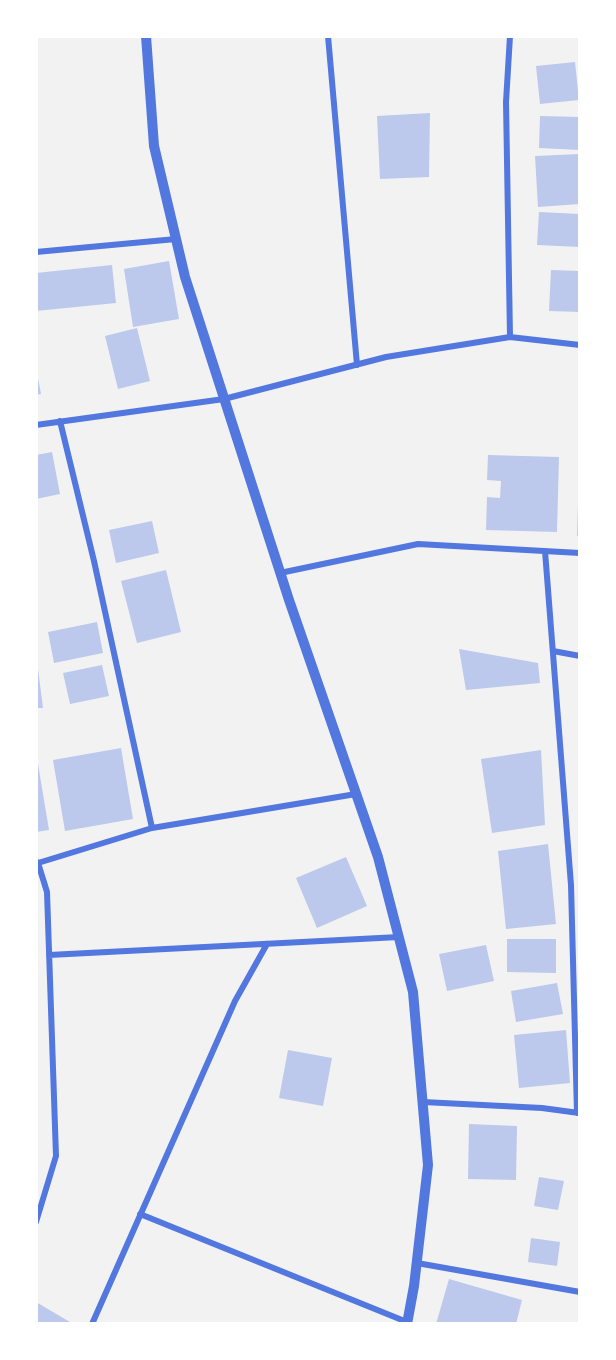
<!DOCTYPE html>
<html>
<head>
<meta charset="utf-8">
<style>
	body { margin:0 }
	#map { position:relative; width:616px; height:1360px; overflow:hidden; background:#f2f2f2; font-family:"Fira Sans Condensed",sans-serif }
	canvas { display:block }
	.frame { position:absolute; inset:0; border:38px solid #fff; pointer-events:none }
</style>
</head>
<body>
<div id="map">
<canvas width="616" height="1360"></canvas>
<div class="frame"></div>
</div>
<script>
const g = document.querySelector('canvas').getContext('2d');
g.lineJoin = 'round';
function paint(path, color) { g.fillStyle = color; g.fill(path, 'evenodd'); }
const shape = rows => new Path2D(rows.map(r => 'M' + r).join(''));
function trace(path, color, width, dash) { g.strokeStyle = color; g.lineWidth = width; g.lineCap = dash ? 'butt' : 'round'; g.setLineDash(dash || []); g.stroke(path); }
paint(shape([
	[575,62,579,100,540,104,536,66],
	[430,113,429,177,380,179,377,116],
	[540,116,580,117,580,150,539,148],
	[580,154,580,204,538,207,535,156],
	[539,212,580,214,580,247,537,245],
	[169,261,179,319,133,327,124,269],
	[112,265,116,303,36,311,36,273],
	[551,270,580,271,580,312,549,311],
	[137,328,150,381,118,389,105,336],
	[36,373,37,373,41,394,36,395],
	[52,452,60,494,36,499,36,455],
	[488,455,559,457,557,532,486,530,487,497,500,498,501,481,487,480],
	[578,504,580,504,580,536,577,536],
	[152,521,159,553,116,563,109,530],
	[166,570,181,632,137,643,121,581],
	[97,622,103,653,54,663,48,632],
	[459,649,538,663,540,683,466,690],
	[102,665,109,696,70,704,63,673],
	[36,669,38,669,43,708,36,708],
	[121,748,133,819,65,831,53,760],
	[541,750,545,825,492,833,481,759],
	[36,758,37,758,49,830,36,832],
	[548,844,556,924,506,929,498,851],
	[346,857,367,906,317,928,296,878],
	[507,939,556,939,556,973,507,972],
	[486,945,494,981,447,991,439,954],
	[557,983,563,1014,516,1022,511,991],
	[566,1030,570,1083,519,1088,514,1035],
	[288,1050,332,1058,323,1106,279,1098],
	[469,1124,517,1126,516,1180,468,1179],
	[539,1177,564,1181,558,1210,534,1206],
	[531,1238,560,1242,557,1266,528,1262],
	[449,1279,522,1300,516,1324,436,1324],
	[36,1302,70,1322,69,1324,36,1324]
]), '#bdc9ec');
trace(shape([
	[328,36,357,365],
	[510,36,506,102,510,337],
	[36,252,176,239],
	[60,421,94,561,152,828],
	[36,425,224,399,386,357,510,337,580,345],
	[545,551,571,885,577,1113],
	[280,573,418,544,580,553],
	[553,651,580,656],
	[36,861,38,863,47,892,56,1156,36,1222],
	[38,863,152,828,356,794],
	[49,955,399,937],
	[423,1102,542,1108,579,1113],
	[140,1214,407,1322],
	[417,1263,580,1292],
	[92,1324,235,1001,267,944]
]), '#5277de', 6);
trace(shape([
	[146,36,154,146,185,277,289,600,378,857,413,992,428,1165,414,1286,407,1324]
]), '#5277de', 10);
</script>
</body>
</html>
